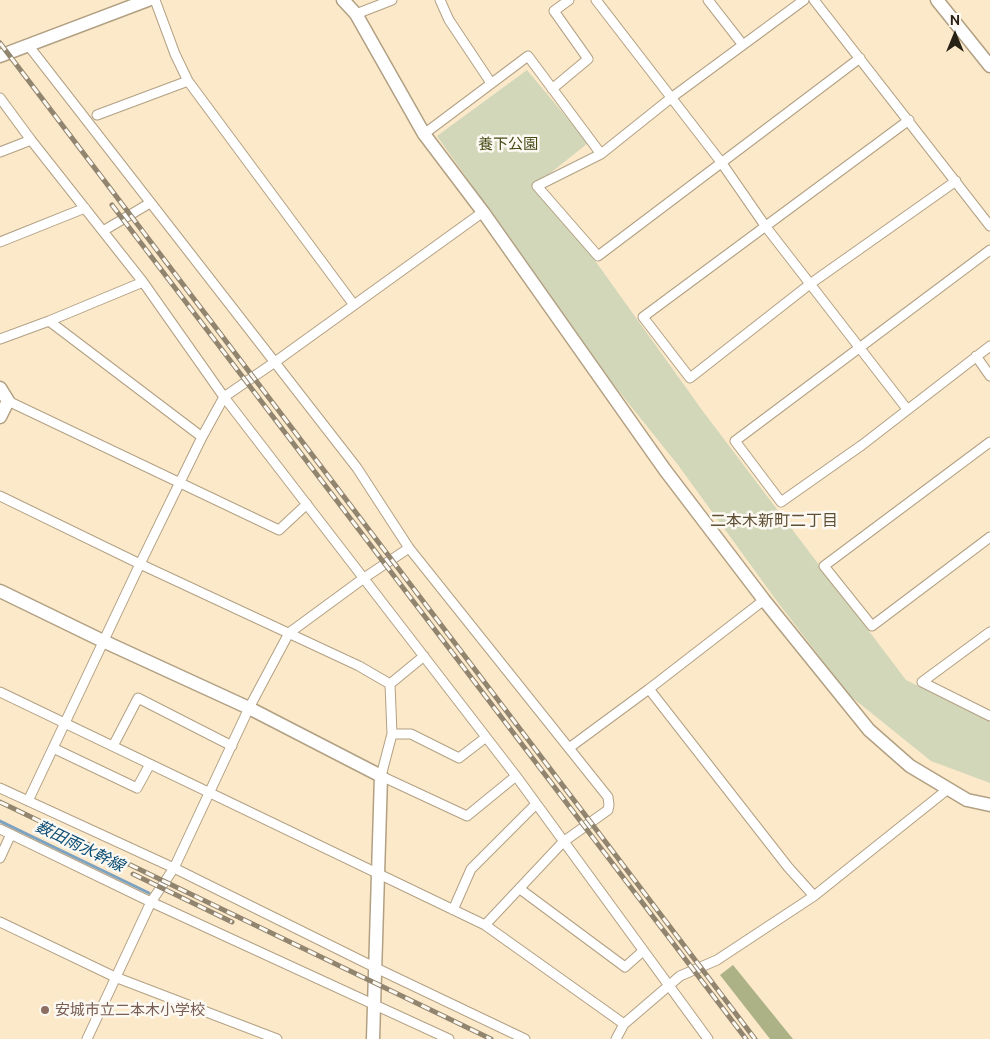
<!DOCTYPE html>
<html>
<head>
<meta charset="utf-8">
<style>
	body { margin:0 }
	#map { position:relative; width:990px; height:1039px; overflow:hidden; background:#fce9ca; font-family:Ubuntu,sans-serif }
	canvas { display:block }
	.north { position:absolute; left:930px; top:10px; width:50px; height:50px; -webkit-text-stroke:4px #fcf9f2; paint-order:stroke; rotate:0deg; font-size:14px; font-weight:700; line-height:20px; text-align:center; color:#282115 }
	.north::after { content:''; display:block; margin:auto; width:18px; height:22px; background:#282115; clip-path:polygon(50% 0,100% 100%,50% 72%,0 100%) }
</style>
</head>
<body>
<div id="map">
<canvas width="990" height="1039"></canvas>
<div class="north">N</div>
</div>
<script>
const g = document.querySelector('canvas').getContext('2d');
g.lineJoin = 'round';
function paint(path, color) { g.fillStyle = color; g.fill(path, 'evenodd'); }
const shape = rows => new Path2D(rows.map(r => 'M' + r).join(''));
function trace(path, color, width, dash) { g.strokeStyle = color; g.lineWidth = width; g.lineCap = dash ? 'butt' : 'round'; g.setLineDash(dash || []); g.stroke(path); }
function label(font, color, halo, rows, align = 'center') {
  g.font = font + ' Ubuntu,"Noto Sans JP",sans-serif'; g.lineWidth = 5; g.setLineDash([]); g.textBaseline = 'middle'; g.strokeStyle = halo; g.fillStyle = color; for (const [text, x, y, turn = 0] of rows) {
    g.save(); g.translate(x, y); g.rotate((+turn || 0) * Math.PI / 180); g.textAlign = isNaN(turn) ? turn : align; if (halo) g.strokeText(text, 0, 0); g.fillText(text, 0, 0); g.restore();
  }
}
paint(shape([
	[527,70,588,143,533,187,591,255,702,410,906,680,990,721,990,783,931,761,849,695,779,604,678,465,605,374,437,136]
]), '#d2d7ba');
paint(shape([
	[733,965,793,1039,770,1039,720,975]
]), '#acb286');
trace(shape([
	[0,821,149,893]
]), '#7ca2c1', 3);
const street = shape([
	[155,0,175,54,188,81,354,305],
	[440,0,449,20,491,83],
	[596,0,721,162,766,227,907,409],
	[708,0,743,45],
	[804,0,671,98,601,154,537,186,598,256,860,58],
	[814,0,990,226],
	[356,14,392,0],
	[28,45,357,468,409,548,608,797,609,805,608,810,563,842,485,925],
	[552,89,588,59,554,11,569,0],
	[0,98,31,140,143,282,224,397,516,776,708,1039],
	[97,115,188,81],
	[909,120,643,317,690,378,810,284,956,181],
	[424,134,528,56,601,154],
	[0,152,31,140],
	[103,231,150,203],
	[0,242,85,208],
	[990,250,735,441,781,502,862,445,990,346],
	[49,321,202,437],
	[0,339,49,321,143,282],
	[976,356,990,376],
	[8,401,279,530,307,504],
	[990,442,824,566,872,626,990,537],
	[0,496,140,564,359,666,390,684],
	[990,632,922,682,990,716],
	[390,684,392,734,381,776,467,816,516,776],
	[390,684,424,656],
	[649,689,788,867,814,896],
	[0,692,485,925,624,1024],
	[392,734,411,734,459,758,485,738],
	[113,746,138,698,232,746],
	[53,748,137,788,150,764],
	[569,748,649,689,764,600],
	[0,788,174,868,376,968,525,1039],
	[28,801,140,564,202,437,224,397,275,362,483,212],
	[0,829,151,902,449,1039],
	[0,858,11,834],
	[520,889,625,967,643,951],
	[453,910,471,869,535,805],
	[0,922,115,977,277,1039],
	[87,1039,151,902,174,868,249,708,289,633,364,578,409,548],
	[616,1039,624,1024,680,976,717,960,814,896,948,789]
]);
const secondary = shape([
	[343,0,356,14,424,134,483,212,665,470,764,600,869,730,910,766,967,800,990,805],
	[937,0,990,66],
	[0,56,148,0],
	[0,388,8,401,0,417],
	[0,591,103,641,249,708,381,776,373,1039]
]);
trace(street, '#b2a083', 11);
trace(secondary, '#b2a083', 15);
trace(street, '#fff', 9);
trace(secondary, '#fff', 12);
const rail = shape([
	[0,43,755,1039],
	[112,205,746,1039],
	[0,802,491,1039],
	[133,874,232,922]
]);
trace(rail, '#92856f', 5);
trace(rail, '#fcf9f2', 3, [9]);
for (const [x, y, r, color] of [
	[45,1010,5,"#8d6e63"]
]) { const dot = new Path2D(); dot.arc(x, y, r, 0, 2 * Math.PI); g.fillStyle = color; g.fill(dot); trace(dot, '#fcf9f2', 2); }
label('15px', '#464b17', '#fcf9f2', [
	["養下公園",508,144]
]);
label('15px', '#785e54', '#fcf9f2', [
	["安城市立二本木小学校",55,1010]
], 'left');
label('16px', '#5f4f34', '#fcf9f2', [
	["二本木新町二丁目",774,521]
]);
label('italic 16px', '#0e4f77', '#fcf9f2', [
	["薮田雨水幹線",80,846,26]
]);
</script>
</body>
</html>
